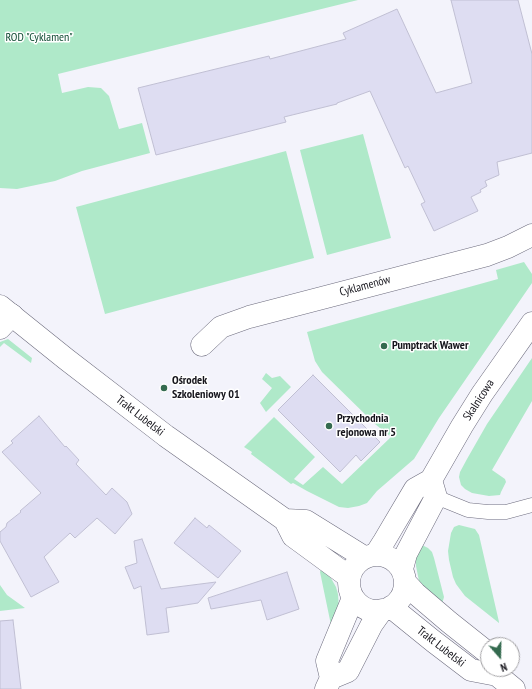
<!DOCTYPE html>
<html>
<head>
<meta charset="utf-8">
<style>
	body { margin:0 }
	#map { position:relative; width:532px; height:689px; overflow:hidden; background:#f3f3fb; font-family:"PT Sans Narrow",sans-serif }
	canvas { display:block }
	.north { position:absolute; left:480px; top:637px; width:40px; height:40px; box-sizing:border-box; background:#fff; border:1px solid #a2a1a4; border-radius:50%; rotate:160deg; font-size:11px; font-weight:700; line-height:16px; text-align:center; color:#16151c }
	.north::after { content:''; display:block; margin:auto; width:14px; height:18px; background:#346a4f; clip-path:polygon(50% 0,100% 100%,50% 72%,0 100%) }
</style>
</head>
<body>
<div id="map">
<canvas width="532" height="689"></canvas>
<div class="north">N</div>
</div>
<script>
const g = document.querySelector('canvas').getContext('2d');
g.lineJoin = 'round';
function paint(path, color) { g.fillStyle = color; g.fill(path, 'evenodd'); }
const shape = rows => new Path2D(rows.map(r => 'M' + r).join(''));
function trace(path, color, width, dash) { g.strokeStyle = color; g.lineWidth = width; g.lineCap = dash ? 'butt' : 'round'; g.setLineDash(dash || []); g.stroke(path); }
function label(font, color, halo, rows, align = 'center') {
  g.font = font + ' "PT Sans Narrow",sans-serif'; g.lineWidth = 3; g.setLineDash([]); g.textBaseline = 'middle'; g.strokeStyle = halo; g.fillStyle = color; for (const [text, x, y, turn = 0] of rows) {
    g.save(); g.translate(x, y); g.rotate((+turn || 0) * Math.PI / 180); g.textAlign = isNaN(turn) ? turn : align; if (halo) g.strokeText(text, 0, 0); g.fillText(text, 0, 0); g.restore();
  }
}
paint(shape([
	[0,0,358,0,58,74,62,93,88,87,101,88,109,96,119,129,142,123,150,153,82,171,55,181,17,189,0,188],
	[363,134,391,238,327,255,300,150],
	[286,151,314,258,105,314,76,207],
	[524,262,532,274,532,283,439,418,414,459,377,491,367,503,359,506,348,508,339,507,307,491,293,483,291,484,251,454,252,452,244,447,274,417,315,457,294,479,303,485,323,467,342,484,391,437,375,424,322,372,315,361,307,332,498,279,496,270],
	[8,339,32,358,31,363,4,343,0,347,0,342],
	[532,358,532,401,492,470,505,479,506,482,501,492,500,495,489,496,472,493,465,489,461,485,459,477,460,472,467,459,487,424],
	[266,373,272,378,280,376,291,387,266,412,260,403,272,388,262,379],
	[459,525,475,529,479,535,499,622,499,623,465,596,456,584,453,577,449,560,448,551,451,533,454,527],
	[422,545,428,548,432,552,434,558,444,597,442,604,441,606,419,581,416,566,416,557],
	[322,567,328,574,332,580,336,587,338,594,339,609,331,625,320,572],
	[0,585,7,595,25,608,0,611]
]), '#afe9c9');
const building = shape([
	[451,0,518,0,532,54,532,153,497,162,499,175,485,181,487,186,480,190,481,192,471,197,478,211,434,231,421,204,425,202,408,166,405,168,370,91,337,103,337,104,284,117,286,122,156,155,138,88,269,56,270,59,346,39,343,33,397,9,436,93,472,83,451,0],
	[313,375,380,442,361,461,356,455,340,472,278,410,313,375],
	[39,416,65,447,66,446,79,460,76,464,106,495,112,488,127,502,132,514,115,534,97,518,75,538,70,533,44,557,59,582,31,597,0,541,0,532,6,527,7,523,21,512,20,511,41,493,2,452,13,443,11,441,39,416],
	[195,518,207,528,209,525,241,551,218,578,174,543,195,518],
	[142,539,161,589,216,582,198,603,166,608,169,632,147,635,141,586,134,589,125,567,137,563,134,541,142,539],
	[287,572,299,609,267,620,261,600,211,609,208,598,287,572],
	[13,620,21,689,0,689,0,621,13,620]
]);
paint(building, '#deddf2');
trace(building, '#c0bfd3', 1);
const service = shape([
	[436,497,468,510,488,512,506,512,532,505]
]);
const minor = shape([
	[0,328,12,315],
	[202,345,221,327,249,317,487,255,508,247,532,235]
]);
const tertiary = shape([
	[0,306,66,359,166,436,285,520,293,536,349,577],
	[285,520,306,521,364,557],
	[376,554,383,543,393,526,415,489,431,480,462,426,482,394,532,323],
	'349 583a28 28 0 1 1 56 0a28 28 0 1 1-56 0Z',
	[402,569,406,554,436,497,431,480],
	[405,582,415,593,449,622,488,653],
	[391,607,433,641,471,670,497,675,514,689],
	[331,678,327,661,353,598],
	[326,689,331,678,348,671,372,624,382,610]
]);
trace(service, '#6d6c7e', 15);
trace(minor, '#6d6c7e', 23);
trace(tertiary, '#6d6c7e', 23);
trace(service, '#fff', 14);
trace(minor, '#fff', 22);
trace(tertiary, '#fff', 22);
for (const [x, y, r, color] of [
	[384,346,4,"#346a4f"],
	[164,388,4,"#346a4f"],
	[329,426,4,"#346a4f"]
]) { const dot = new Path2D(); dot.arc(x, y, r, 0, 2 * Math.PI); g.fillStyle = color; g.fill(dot); trace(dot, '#fff', 1.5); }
label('12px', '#0e4a31', '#fff', [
	["ROD \"Cyklamen\"",39,38]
]);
label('12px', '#16151c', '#fff', [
	["Cyklamenów",365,286,-15],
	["Skalnicowa",479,400,-57],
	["Trakt Lubelski",140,416,38],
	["Trakt Lubelski",441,647,38]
]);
label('bold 12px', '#16151c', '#fff', [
	["Pumptrack Wawer",392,346],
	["Ośrodek",172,381],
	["Szkoleniowy 01",172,395],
	["Przychodnia",337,419],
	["rejonowa nr 5",337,433]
], 'left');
</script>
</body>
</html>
